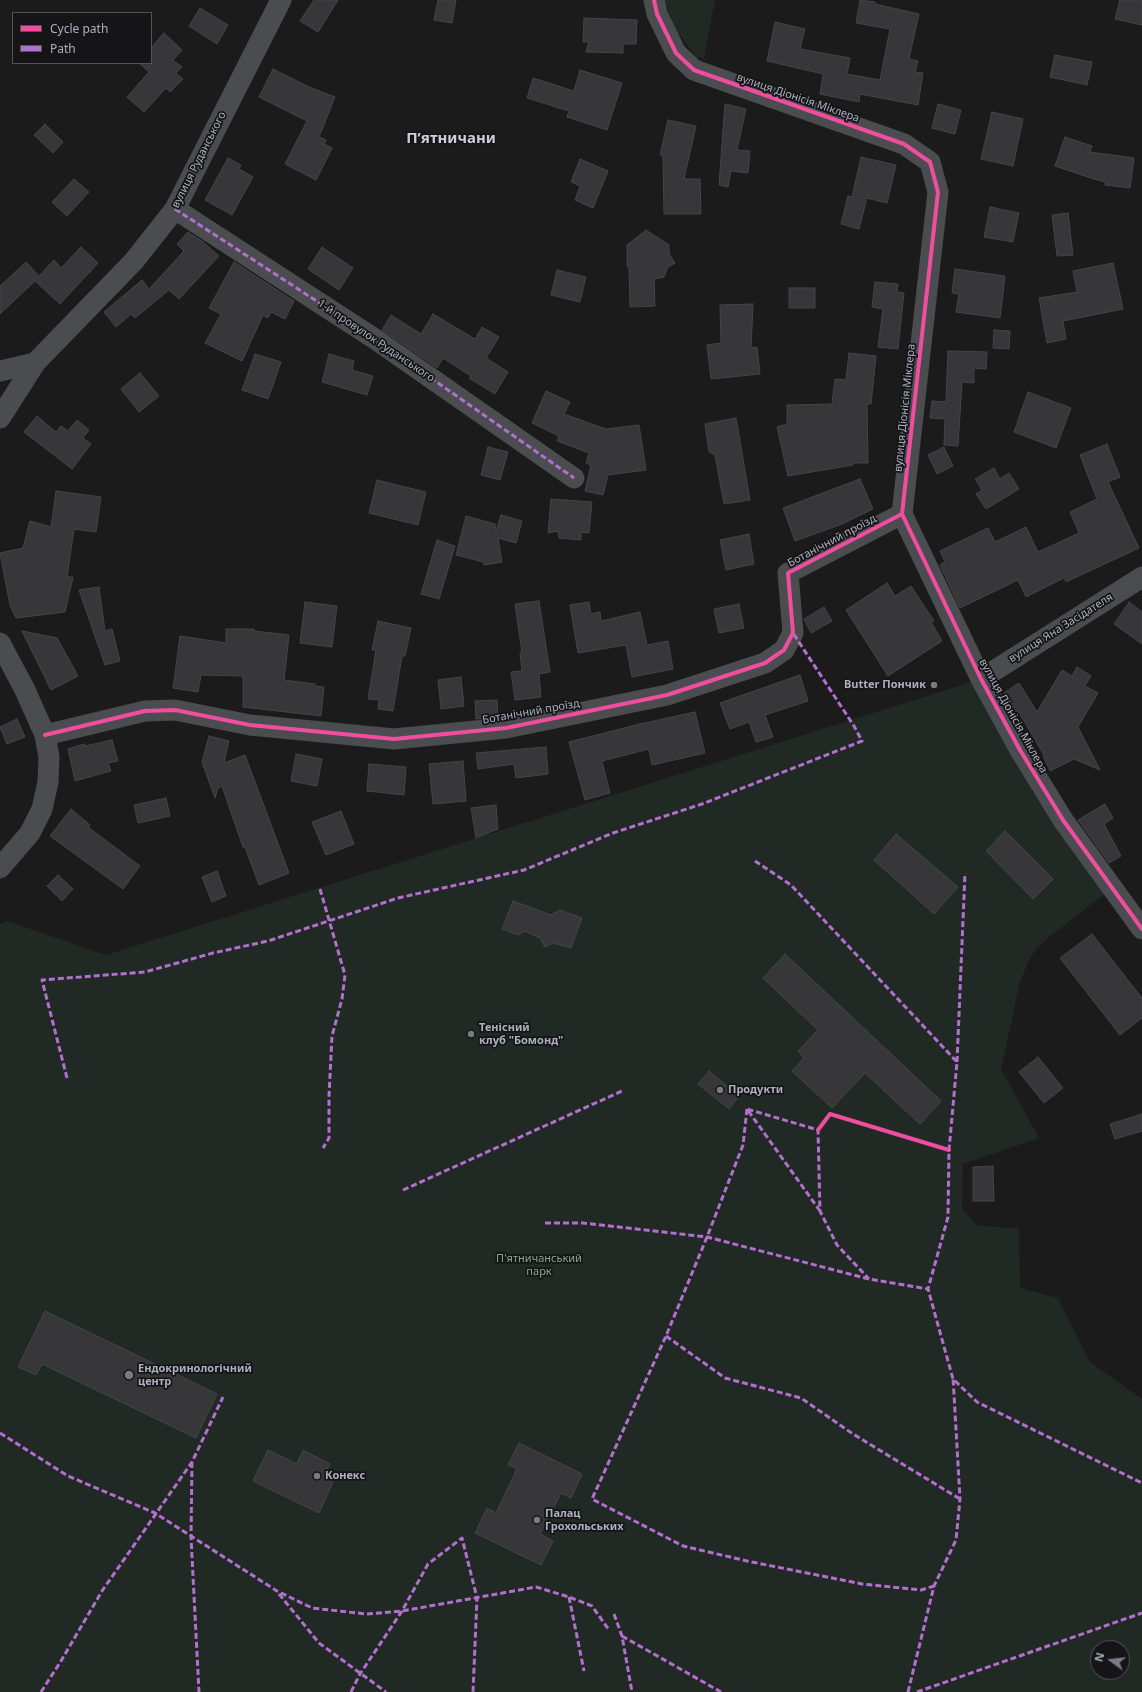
<!DOCTYPE html>
<html>
<head>
<meta charset="utf-8">
<style>
	body { margin:0 }
	#map { position:relative; width:1142px; height:1692px; overflow:hidden; background:#1b1b1c; font-family:"Noto Sans",sans-serif }
	canvas { display:block }
	.legend { position:absolute; left:12px; top:12px; width:140px; height:52px; box-sizing:border-box; background:#151518; border:1px solid #51535a; margin:0; padding:5px 7px; list-style:none; font-size:12px; color:#acafbd }
	.legend li { display:flex; align-items:center; gap:8px; height:20px }
	.legend b { width:20px; border:1px solid #51535a }
	.north { position:absolute; left:1090px; top:1640px; width:40px; height:40px; box-sizing:border-box; background:#151518; border:1px solid #51535a; border-radius:50%; rotate:285deg; font-size:11px; font-weight:700; line-height:16px; text-align:center; color:#acafbd }
	.north::after { content:''; display:block; margin:auto; width:14px; height:18px; background:#797b85; clip-path:polygon(50% 0,100% 100%,50% 72%,0 100%) }
</style>
</head>
<body>
<div id="map">
<canvas width="1142" height="1692"></canvas>
<ul class="legend">
<li><b style="height:5px;background:#ef4d9e"></b>Cycle path</li>
<li><b style="height:5px;background:#b36fd0"></b>Path</li>
</ul>
<div class="north">N</div>
</div>
<script>
const g = document.querySelector('canvas').getContext('2d');
g.lineJoin = 'round';
function paint(path, color) { g.fillStyle = color; g.fill(path, 'evenodd'); }
const shape = rows => new Path2D(rows.map(r => 'M' + r).join(''));
function trace(path, color, width, dash) { g.strokeStyle = color; g.lineWidth = width; g.lineCap = dash ? 'butt' : 'round'; g.setLineDash(dash || []); g.stroke(path); }
function label(font, color, halo, rows, align = 'center') {
  g.font = font + ' "Noto Sans",sans-serif'; g.lineWidth = 3.5; g.setLineDash([]); g.textBaseline = 'middle'; g.strokeStyle = halo; g.fillStyle = color; for (const [text, x, y, turn = 0] of rows) {
    g.save(); g.translate(x, y); g.rotate((+turn || 0) * Math.PI / 180); g.textAlign = isNaN(turn) ? turn : align; if (halo) g.strokeText(text, 0, 0); g.fillText(text, 0, 0); g.restore();
  }
}
paint(shape([
	[664,0,715,0,704,58,696,57,673,25],
	[981,679,1112,888,1048,938,1038,947,1030,958,1020,982,1001,1069,1039,1138,963,1164,962,1208,976,1225,1019,1229,1020,1288,1058,1298,1090,1362,1142,1399,1142,1692,0,1692,0,924,7,921,106,955],
	[1098,1648,1122,1648,1122,1672,1098,1672]
]), '#202923');
const building = shape([
	[314,0,338,0,318,32,300,21,314,0],
	[438,0,456,0,452,23,434,20,438,0],
	[860,0,875,2,875,4,919,14,909,59,918,61,915,72,923,73,918,105,860,94,859,102,820,94,823,74,767,61,775,22,805,29,800,49,850,58,847,74,880,80,890,29,856,23,860,0],
	[1120,0,1142,0,1142,25,1115,19,1120,0],
	[200,8,228,25,217,44,189,26,200,8],
	[584,18,637,20,636,44,623,44,623,53,586,52,589,42,583,42,584,18],
	[164,33,182,50,173,60,182,67,176,73,183,79,170,92,166,88,144,112,127,97,149,72,139,63,151,63,151,48,164,33],
	[1055,55,1092,62,1087,85,1050,77,1055,55],
	[273,69,307,86,335,97,319,137,326,140,324,144,332,148,316,180,285,164,307,121,259,97,273,69],
	[580,70,622,83,607,130,567,117,569,111,527,98,533,78,574,91,580,70],
	[725,104,746,109,737,150,750,151,748,173,731,171,728,187,719,185,725,104],
	[938,104,961,110,955,134,932,128,938,104],
	[992,112,1023,119,1013,166,981,159,992,112],
	[668,120,696,126,684,179,700,179,701,214,664,214,663,155,660,155,668,120],
	[45,124,63,142,53,153,34,135,45,124],
	[1065,137,1092,146,1090,152,1134,158,1130,188,1105,185,1106,182,1097,180,1055,166,1065,137],
	[861,157,896,165,887,203,867,198,859,229,841,224,848,196,852,197,861,157],
	[228,158,241,165,239,169,253,177,232,215,205,200,228,158],
	[580,159,608,171,593,208,575,200,580,186,571,182,580,159],
	[74,179,89,192,67,216,52,202,74,179],
	[990,207,1019,213,1013,242,984,237,990,207],
	[1068,213,1073,255,1057,256,1052,215,1068,213],
	[646,230,669,245,669,254,675,263,668,267,664,277,654,279,655,306,630,307,629,267,627,266,627,245,646,230],
	[188,232,202,241,219,256,179,299,169,290,135,318,131,314,116,327,104,312,142,280,149,289,184,251,177,244,188,232],
	[81,247,98,263,60,304,35,281,0,314,0,286,26,262,39,276,54,260,61,268,81,247],
	[322,247,353,268,339,290,308,269,322,247],
	[234,262,294,301,285,319,271,312,268,318,263,315,242,361,205,343,221,314,209,308,234,262],
	[1113,263,1123,309,1063,321,1066,339,1047,343,1039,298,1077,292,1073,271,1113,263],
	[955,269,1005,276,1000,318,956,312,959,294,952,293,955,269],
	[557,270,586,277,580,302,551,295,557,270],
	[875,282,898,284,897,292,904,293,898,349,878,347,883,309,872,307,875,282],
	[789,288,815,288,815,308,789,308,789,288],
	[753,304,751,348,757,347,760,374,711,379,707,345,721,343,720,305,753,304],
	[433,314,475,339,482,327,499,337,486,358,508,372,495,394,469,378,471,376,443,358,437,368,382,330,391,315,421,334,433,314],
	[994,330,1010,331,1009,349,993,348,994,330],
	[948,351,987,352,986,369,974,368,974,383,962,382,958,446,944,445,945,419,930,418,932,401,946,402,948,351],
	[849,353,876,356,871,404,867,404,868,463,852,463,853,465,788,476,777,427,787,424,787,405,832,404,835,379,846,380,849,353],
	[255,354,281,362,268,399,242,390,255,354],
	[329,354,354,361,352,370,373,376,367,395,322,382,329,354],
	[140,373,159,396,139,412,121,389,140,373],
	[546,391,570,402,564,414,606,429,639,425,646,470,608,475,603,495,585,491,591,465,586,463,589,453,557,441,559,436,532,423,546,391],
	[1028,392,1071,408,1056,448,1014,432,1028,392],
	[37,416,56,432,61,426,68,431,77,420,89,430,83,438,91,444,72,469,24,432,37,416],
	[736,418,750,500,724,504,715,455,709,452,705,424,736,418],
	[1107,444,1120,477,1108,482,1139,548,1066,582,1064,578,1026,597,1018,580,960,608,940,565,945,562,940,551,988,528,995,542,1026,527,1038,552,1079,533,1070,512,1097,499,1080,455,1107,444],
	[488,447,508,452,500,480,481,475,488,447],
	[944,447,953,466,937,474,928,455,944,447],
	[994,468,1000,479,1009,473,1019,489,986,509,976,494,982,490,975,479,994,468],
	[860,479,873,509,842,524,795,541,783,508,860,479],
	[377,480,426,492,418,525,369,513,377,480],
	[56,491,101,497,96,532,74,529,67,577,73,577,65,612,16,618,10,605,0,553,23,548,30,521,51,527,56,491],
	[551,499,592,502,589,533,581,532,581,540,559,538,558,531,548,533,551,499],
	[501,515,522,521,516,543,498,538,502,562,484,565,483,562,456,555,466,516,495,524,496,531,501,515],
	[749,534,754,564,726,570,720,540,749,534],
	[437,540,455,546,439,599,421,594,437,540],
	[887,583,895,596,911,586,934,621,931,622,942,641,888,676,846,610,887,583],
	[99,587,105,631,112,629,120,661,105,665,79,590,99,587],
	[539,601,550,672,539,674,541,697,515,700,511,672,522,671,520,653,522,653,515,604,539,601],
	[305,602,337,606,332,647,300,643,305,602],
	[589,602,591,614,600,612,601,621,640,612,647,645,668,641,673,669,632,677,626,645,578,653,570,605,589,602],
	[1129,602,1142,612,1142,644,1114,624,1129,602],
	[739,604,744,628,719,633,714,609,739,604],
	[824,607,832,621,811,633,804,619,824,607],
	[378,621,411,628,405,656,402,656,393,711,378,709,379,700,368,699,376,650,372,650,378,621],
	[226,629,254,629,254,631,289,635,284,680,315,684,315,686,324,687,321,716,243,707,243,676,201,675,198,692,173,688,180,636,226,643,226,629],
	[22,631,57,638,78,676,51,690,22,631],
	[1077,667,1091,676,1085,686,1098,693,1078,727,1100,770,1074,759,1050,771,1043,756,1044,755,1018,711,1015,712,1004,693,1019,683,1037,712,1062,670,1072,676,1077,667],
	[800,675,808,701,765,715,773,737,756,742,749,722,730,729,720,703,800,675],
	[461,677,464,706,441,709,438,680,461,677],
	[497,700,498,717,476,719,475,701,497,700],
	[695,712,705,753,652,765,649,749,602,761,610,793,585,800,569,742,640,724,695,712],
	[17,719,25,737,7,744,0,727,17,719],
	[209,736,229,741,224,763,245,755,289,873,259,885,245,847,243,847,222,786,218,788,215,798,202,762,209,736],
	[112,740,118,761,108,763,111,771,75,781,68,749,84,744,85,746,112,740],
	[546,747,548,774,516,778,514,764,478,769,476,753,546,747],
	[296,754,322,759,317,786,291,781,296,754],
	[463,761,466,801,433,804,429,764,463,761],
	[369,764,406,767,404,795,367,791,369,764],
	[166,798,170,816,138,823,134,805,166,798],
	[1105,804,1113,818,1104,824,1121,856,1109,863,1078,820,1105,804],
	[496,805,498,829,476,838,471,808,496,805],
	[71,809,90,825,88,827,140,866,123,889,50,836,71,809],
	[341,811,354,844,326,855,312,822,341,811],
	[1005,831,1053,879,1033,899,986,851,1005,831],
	[896,834,958,887,934,914,874,860,896,834],
	[217,871,226,896,212,902,202,877,217,871],
	[58,875,73,889,62,901,47,886,58,875],
	[513,901,551,915,560,910,582,918,571,948,553,943,545,947,540,938,525,931,518,935,502,929,513,901],
	[1092,934,1142,998,1142,1018,1120,1035,1060,958,1092,934],
	[785,954,941,1101,920,1124,865,1073,832,1108,792,1071,804,1058,798,1051,818,1030,763,978,785,954],
	[1038,1057,1063,1088,1044,1103,1019,1072,1038,1057],
	[709,1071,739,1096,729,1109,698,1084,709,1071],
	[1142,1114,1142,1131,1115,1139,1110,1124,1142,1114],
	[993,1166,994,1201,973,1201,973,1167,993,1166],
	[45,1311,217,1394,196,1438,42,1364,36,1375,18,1367,45,1311],
	[519,1443,582,1474,571,1498,561,1493,540,1534,553,1541,541,1565,475,1533,487,1508,496,1513,517,1469,508,1465,519,1443],
	[268,1450,297,1464,303,1450,330,1464,323,1477,333,1482,319,1513,253,1481,268,1450]
]);
paint(building, '#37373a');
trace(building, '#444548', 1);
trace(shape([
	[654,0,657,14,676,53,694,70,904,144,930,162,938,192,902,514,981,679,1020,750,1063,820,1142,929],
	[175,209,375,339,574,478],
	[0,371,35,363],
	[0,418,35,363,134,261,175,209,281,0],
	[0,643,25,690,45,735,49,757,48,782,42,809,30,833,0,868],
	[981,679,1142,577],
	[45,735,145,711,175,710,250,725,394,739,506,728,667,695,765,663,784,650,793,633,788,573,902,514]
]), '#4b4c4f', 21);
trace(shape([
	[175,209,375,339,574,478],
	[755,861,791,885,957,1062,949,1150,948,1217,928,1289,953,1379,977,1402,1142,1483],
	[320,889,345,975,342,999,332,1036,329,1096,329,1138,323,1148],
	[957,1062,965,873],
	[67,1078,42,980,145,972,213,953,268,941,398,898,524,870,613,833,702,804,862,741,854,726,793,633],
	[747,1109,743,1145,707,1237,666,1336,592,1499,683,1546,747,1561,862,1584,921,1590,934,1586],
	[403,1190,622,1091],
	[820,1211,747,1109,818,1130,820,1211,837,1245,869,1279],
	[545,1223,583,1223,707,1237,869,1279,928,1289,929,1292],
	[666,1336,725,1378,801,1398,853,1434,960,1499],
	[0,1433,68,1476,155,1513,277,1591,312,1608,366,1614,402,1611,536,1587,569,1597,592,1606,609,1630],
	[192,1462,191,1537,199,1692],
	[279,1594,319,1643,386,1692],
	[569,1597,584,1671],
	[614,1614,622,1636,632,1692],
	[622,1636,721,1692],
	[41,1692,61,1661,102,1591,192,1462,223,1397],
	[351,1692,360,1674,402,1611,428,1564,462,1538,477,1598,473,1692],
	[908,1692,934,1586,956,1540,960,1499,953,1377],
	[917,1692,1142,1613]
]), '#b36fd0', 3, [6, 3]);
trace(shape([
	[654,0,657,14,676,53,694,70,904,144,930,162,938,192,902,514,981,679,1020,750,1063,820,1142,929],
	[45,735,145,711,175,710,250,725,394,739,506,728,667,695,765,663,784,650,793,633,788,573,902,514],
	[818,1130,830,1114,949,1150]
]), '#ef4d9e', 4);
for (const [x, y, r, color] of [
	[934,685,4,"#797b85"],
	[471,1034,4,"#797b85"],
	[720,1090,4,"#797b85"],
	[129,1375,5,"#797b85"],
	[317,1476,4,"#797b85"],
	[537,1520,4,"#797b85"]
]) { const dot = new Path2D(); dot.arc(x, y, r, 0, 2 * Math.PI); g.fillStyle = color; g.fill(dot); trace(dot, '#151518', 1.5); }
label('11px', '#acafbd', '#151518', [
	["вулиця Діонісія Міклера",798,98,19],
	["вулиця Руданського",199,160,-63],
	["1-й провулок Руданського",376,341,34],
	["вулиця Діонісія Міклера",905,408,-84],
	["Ботанічний проїзд",832,541,-28],
	["вулиця Яна Засідателя",1061,628,-32],
	["Ботанічний проїзд",531,712,-10],
	["вулиця Діонісія Міклера",1013,716,61]
]);
label('bold 11px', '#acafbd', '#151518', [
	["Butter Пончик",926,685,"right"],
	["Тенісний",479,1028],
	["клуб \"Бомонд\"",479,1041],
	["Продукти",728,1090],
	["Ендокринологічний",138,1369],
	["центр",138,1382],
	["Конекс",325,1476],
	["Палац",545,1514],
	["Грохольських",545,1527]
], 'left');
label('11px', '#82a989', '#151518', [
	["П'ятничанський",539,1259],
	["парк",539,1272]
]);
label('bold 15px', '#cdcfd8', '#151518', [
	["П’ятничани",451,139]
]);
</script>
</body>
</html>
